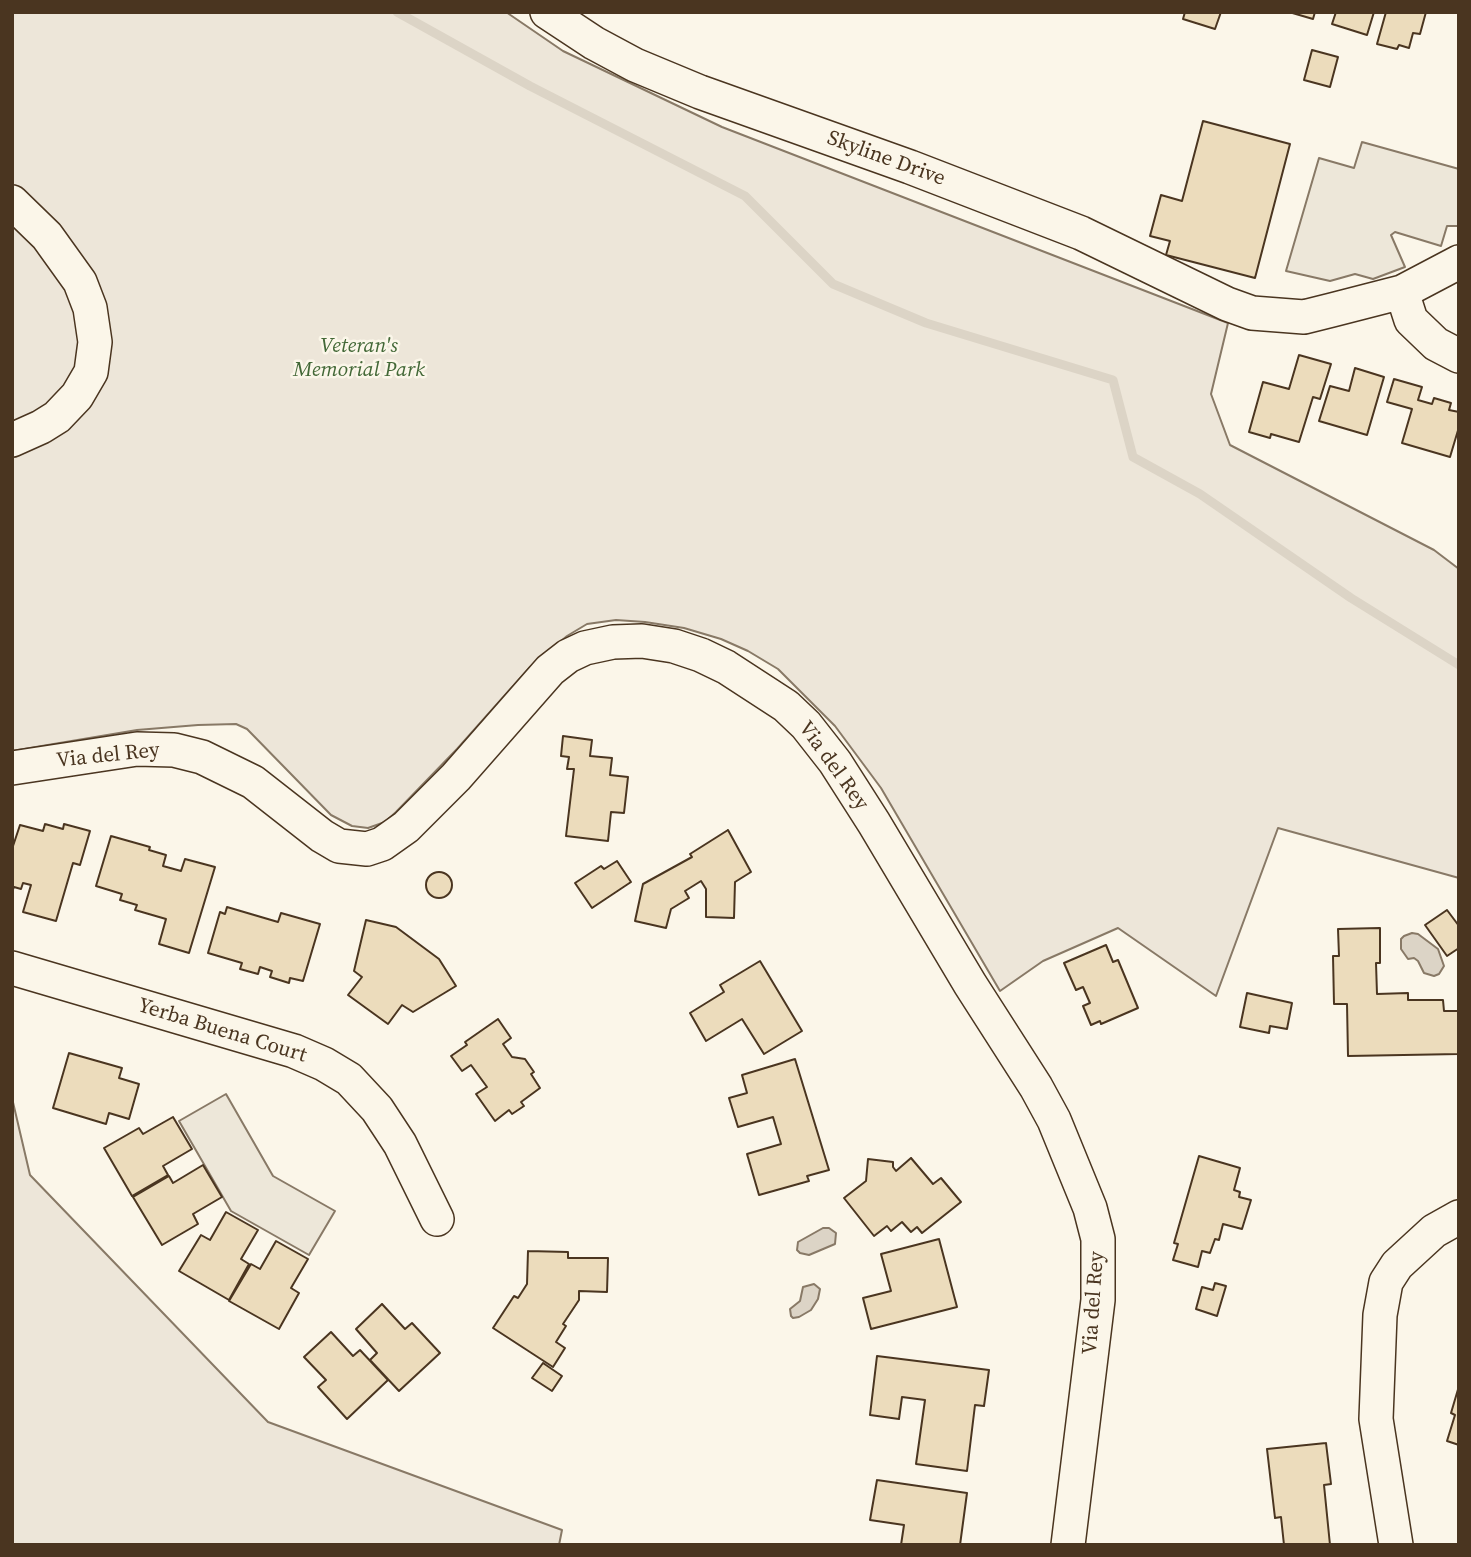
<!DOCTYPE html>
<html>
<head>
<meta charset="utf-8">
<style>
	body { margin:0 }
	#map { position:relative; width:1471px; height:1557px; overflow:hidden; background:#fbf6e9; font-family:"Source Serif 4",serif }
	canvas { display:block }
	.frame { position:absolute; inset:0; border:14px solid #4a3520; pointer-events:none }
</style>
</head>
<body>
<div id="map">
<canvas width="1471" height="1557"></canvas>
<div class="frame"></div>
</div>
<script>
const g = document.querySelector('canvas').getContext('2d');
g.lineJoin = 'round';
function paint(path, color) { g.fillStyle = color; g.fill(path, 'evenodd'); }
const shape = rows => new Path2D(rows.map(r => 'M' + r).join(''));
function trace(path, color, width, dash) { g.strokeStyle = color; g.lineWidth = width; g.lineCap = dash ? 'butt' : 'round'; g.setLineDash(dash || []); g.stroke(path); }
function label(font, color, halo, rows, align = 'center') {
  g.font = font + ' "Source Serif 4",serif'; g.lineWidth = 5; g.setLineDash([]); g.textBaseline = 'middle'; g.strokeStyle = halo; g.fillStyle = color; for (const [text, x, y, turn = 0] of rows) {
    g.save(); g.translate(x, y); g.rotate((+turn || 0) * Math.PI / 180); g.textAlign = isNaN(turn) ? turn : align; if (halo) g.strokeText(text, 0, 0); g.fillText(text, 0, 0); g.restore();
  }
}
const green = shape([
	[12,12,506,12,563,51,722,127,1228,323,1211,394,1230,445,1434,550,1459,569,1459,878,1278,828,1216,996,1118,928,1043,961,1000,991,881,788,835,726,778,669,748,651,721,639,684,628,645,622,616,620,587,624,567,636,530,667,457,749,396,812,385,822,368,828,352,826,331,815,247,729,236,724,198,725,137,730,12,751,12,12],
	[12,1098,30,1175,268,1422,562,1530,559,1545,12,1545,12,1098]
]);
paint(green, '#ede6d9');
trace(green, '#887966', 2);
const parking = shape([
	[1362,142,1459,169,1459,226,1447,226,1441,246,1395,232,1391,235,1405,267,1373,279,1355,274,1330,281,1286,271,1319,158,1354,168,1362,142],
	[226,1094,273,1176,335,1211,309,1255,231,1211,179,1121,226,1094]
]);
paint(parking, '#ede7d9');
trace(parking, '#887966', 2);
const water = shape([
	[1412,933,1418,934,1438,949,1444,966,1439,974,1434,976,1424,973,1418,961,1414,958,1408,959,1401,949,1401,939,1404,936,1412,933],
	[823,1228,829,1228,836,1233,835,1244,809,1255,800,1253,797,1250,798,1242,823,1228],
	[814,1284,820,1289,818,1299,811,1310,799,1317,793,1318,791,1316,790,1309,800,1301,803,1287,814,1284]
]);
paint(water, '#dcd4c6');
trace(water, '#887966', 2);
trace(shape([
	[397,12,530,86,745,196,833,284,926,323,1113,380,1133,457,1200,494,1351,598,1459,665]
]), '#dcd4c6', 9);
const building = shape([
	[1185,12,1221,12,1215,29,1183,19,1185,12],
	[1289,12,1315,12,1313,19,1289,12],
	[1336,12,1374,12,1367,35,1332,24,1336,12],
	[1386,12,1426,12,1420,34,1413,33,1409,48,1399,45,1397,49,1377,44,1386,12],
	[1312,50,1338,57,1330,87,1304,80,1312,50],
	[1203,121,1290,144,1255,278,1166,255,1170,241,1150,236,1161,195,1182,201,1203,121],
	[1299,355,1331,364,1320,399,1313,397,1299,442,1271,434,1270,438,1249,432,1263,382,1289,389,1299,355],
	[1355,368,1384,377,1367,435,1319,421,1330,386,1349,391,1355,368],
	[1394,379,1422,387,1418,400,1432,404,1434,398,1451,403,1449,410,1459,412,1459,427,1450,457,1402,443,1412,409,1387,402,1394,379],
	[563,736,592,740,590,756,612,758,610,775,628,777,624,813,611,812,608,841,566,836,574,769,567,769,569,757,561,756,563,736],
	[45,824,63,829,64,824,90,831,80,865,73,863,56,921,23,912,31,885,23,883,21,889,14,887,12,892,12,849,20,825,43,831,45,824],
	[728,830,751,872,735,882,734,918,706,917,706,889,701,881,685,891,689,898,671,909,666,928,635,921,643,884,692,857,690,854,728,830],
	[111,836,150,847,149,850,166,855,163,866,181,871,185,859,215,867,189,953,159,944,166,919,135,910,137,905,120,900,122,894,96,886,111,836],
	[617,861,631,882,592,908,575,883,601,866,604,869,617,861],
	'426 885a13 13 0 1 1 26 0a13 13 0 1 1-26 0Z',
	[227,907,278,922,281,913,320,924,303,981,290,978,289,983,270,977,272,971,260,967,258,974,240,969,242,963,208,953,220,912,225,914,227,907],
	[1447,910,1459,926,1459,948,1447,956,1425,925,1447,910],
	[366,920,396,927,439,959,456,986,413,1012,402,1005,388,1024,348,995,362,977,354,971,366,920],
	[1380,928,1380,963,1376,963,1377,994,1408,993,1408,1000,1443,1000,1444,1011,1459,1011,1459,1054,1348,1056,1347,1004,1334,1004,1333,956,1339,956,1338,929,1380,928],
	[1106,945,1113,962,1118,960,1138,1008,1101,1024,1100,1021,1091,1025,1083,1006,1090,1003,1083,987,1076,990,1064,963,1106,945],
	[760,961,802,1031,764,1054,742,1019,706,1041,690,1013,724,992,720,985,760,961],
	[1247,993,1292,1003,1287,1029,1270,1026,1269,1033,1240,1027,1247,993],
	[498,1019,511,1038,503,1044,512,1057,525,1059,534,1072,531,1074,540,1088,521,1102,524,1106,512,1114,509,1110,495,1121,476,1094,487,1087,471,1065,462,1071,451,1056,467,1045,465,1042,498,1019],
	[69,1053,122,1068,119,1078,139,1084,129,1119,109,1113,106,1124,53,1108,69,1053],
	[795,1059,829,1170,807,1176,809,1181,759,1195,747,1154,781,1144,773,1117,738,1127,729,1098,747,1093,742,1075,795,1059],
	[173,1117,192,1149,163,1166,168,1175,132,1196,104,1148,139,1128,143,1134,173,1117],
	[1199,1156,1240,1168,1234,1190,1240,1192,1239,1197,1251,1200,1242,1229,1223,1224,1219,1240,1215,1239,1210,1253,1202,1251,1198,1267,1173,1260,1178,1244,1174,1243,1199,1156],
	[911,1158,933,1184,941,1178,961,1202,922,1233,917,1227,911,1232,902,1222,891,1231,887,1226,874,1236,844,1198,866,1181,868,1159,893,1162,893,1167,896,1171,911,1158],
	[203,1165,222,1197,193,1214,198,1224,162,1245,133,1197,169,1176,173,1183,203,1165],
	[226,1212,258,1230,241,1259,249,1264,229,1300,179,1271,201,1235,210,1240,226,1212],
	[939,1239,957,1307,871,1329,863,1298,891,1291,881,1254,939,1239],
	[276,1241,308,1259,291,1288,299,1293,279,1329,229,1301,251,1264,260,1269,276,1241],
	[528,1251,568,1252,568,1258,608,1258,607,1292,579,1291,579,1300,563,1324,566,1326,556,1342,565,1348,553,1367,493,1328,514,1296,518,1298,527,1284,528,1251],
	[1215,1283,1226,1286,1217,1316,1196,1309,1202,1287,1213,1290,1215,1283],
	[382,1304,405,1329,412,1323,440,1353,399,1391,370,1360,377,1353,356,1329,382,1304],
	[331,1332,353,1356,360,1350,388,1380,347,1419,318,1387,326,1380,304,1357,331,1332],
	[877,1356,989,1370,984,1406,975,1405,967,1471,916,1464,925,1400,902,1397,899,1419,870,1415,877,1356],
	[543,1363,562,1376,552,1391,532,1378,543,1363],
	[1459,1386,1459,1445,1447,1441,1455,1415,1451,1413,1459,1386],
	[1326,1443,1331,1484,1324,1485,1330,1545,1284,1545,1281,1517,1275,1518,1267,1449,1326,1443],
	[877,1480,967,1493,960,1545,901,1545,904,1525,870,1520,877,1480]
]);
paint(building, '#ecdcbc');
trace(building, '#4a3520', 2);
const minor = shape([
	[547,12,594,43,635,65,700,92,910,167,1081,233,1227,304,1252,313,1304,317,1332,310,1402,292,1459,262],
	[12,202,47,236,80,282,90,308,95,342,91,372,77,396,57,417,41,427,12,440],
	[1402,292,1411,320,1436,344,1459,356],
	[12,768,137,749,174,750,202,757,253,782,322,836,339,846,367,849,382,844,406,827,456,777,550,670,568,656,585,648,613,642,642,641,674,646,701,655,726,667,786,706,806,725,835,762,874,823,970,984,1036,1087,1054,1120,1090,1208,1098,1239,1098,1300,1068,1545],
	[12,968,294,1051,324,1064,349,1079,377,1109,400,1144,437,1219],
	[1396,1545,1376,1419,1380,1315,1386,1282,1397,1265,1434,1231,1459,1217]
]);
trace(minor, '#4a3520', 36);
trace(minor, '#fbf6e9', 33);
label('21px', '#4a3520', '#fbf6e9', [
	["Skyline Drive",886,159,20],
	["Via del Rey",108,756,-6],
	["Via del Rey",833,766,54],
	["Yerba Buena Court",222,1031,17],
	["Via del Rey",1094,1303,-86]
]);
label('italic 21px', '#436837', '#fbf6e9', [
	["Veteran's",359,347],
	["Memorial Park",359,371]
]);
</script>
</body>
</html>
